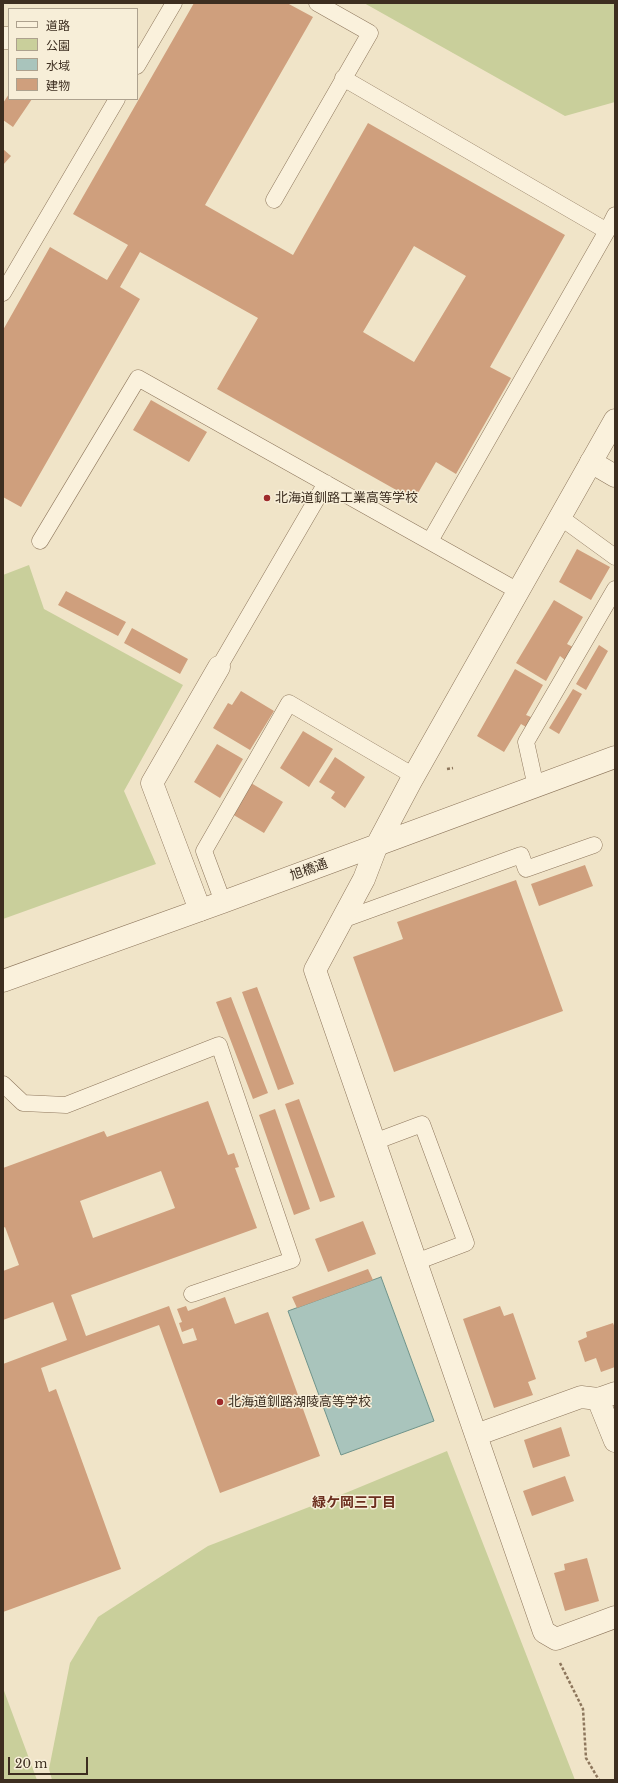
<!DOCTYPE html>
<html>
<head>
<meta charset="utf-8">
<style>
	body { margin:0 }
	#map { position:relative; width:618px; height:1783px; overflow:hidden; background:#f0e4c8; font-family:"Libre Baskerville","Noto Sans JP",serif }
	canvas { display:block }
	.frame { position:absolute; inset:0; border:4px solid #3d2e20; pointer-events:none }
	.legend { position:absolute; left:8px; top:8px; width:130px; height:92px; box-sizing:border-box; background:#f7eed8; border:1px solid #ada18e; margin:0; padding:5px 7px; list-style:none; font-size:12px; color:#3d2e20 }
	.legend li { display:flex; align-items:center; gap:8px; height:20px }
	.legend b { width:20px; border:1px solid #ada18e }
	.scale { position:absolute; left:8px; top:1757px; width:80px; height:18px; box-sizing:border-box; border:2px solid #3d2e20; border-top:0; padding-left:5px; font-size:12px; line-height:14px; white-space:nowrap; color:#3d2e20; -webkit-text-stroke:3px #f7eed8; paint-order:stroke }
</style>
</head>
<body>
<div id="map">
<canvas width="618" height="1783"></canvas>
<div class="frame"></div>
<ul class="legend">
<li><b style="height:5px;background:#faf1dc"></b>道路</li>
<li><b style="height:11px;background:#c9cf9b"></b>公園</li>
<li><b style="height:11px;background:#a9c4bc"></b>水域</li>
<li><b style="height:11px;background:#cf9f7d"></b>建物</li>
</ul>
<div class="scale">20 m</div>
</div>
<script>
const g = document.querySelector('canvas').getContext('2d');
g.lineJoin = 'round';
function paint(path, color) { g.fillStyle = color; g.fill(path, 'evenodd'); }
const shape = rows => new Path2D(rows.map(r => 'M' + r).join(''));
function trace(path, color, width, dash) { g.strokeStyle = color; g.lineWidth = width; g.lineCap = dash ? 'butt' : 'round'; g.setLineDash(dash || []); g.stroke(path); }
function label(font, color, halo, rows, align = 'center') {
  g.font = font + ' "Libre Baskerville","Noto Sans JP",serif'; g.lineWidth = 3; g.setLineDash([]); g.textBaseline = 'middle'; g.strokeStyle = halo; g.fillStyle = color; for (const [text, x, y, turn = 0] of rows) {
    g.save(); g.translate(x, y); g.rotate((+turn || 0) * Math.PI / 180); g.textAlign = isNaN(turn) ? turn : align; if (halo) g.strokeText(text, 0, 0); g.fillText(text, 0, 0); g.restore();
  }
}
paint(shape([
	[364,3,615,3,615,102,565,116],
	[29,565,44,609,183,685,124,791,156,864,3,919,3,575],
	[447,1451,575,1780,52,1780,49,1769,70,1663,98,1617,208,1546,348,1492],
	[3,1688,37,1780,3,1780]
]), '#c9cf9b');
const water = shape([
	[381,1277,434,1421,341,1455,288,1311,381,1277]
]);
paint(water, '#a9c4bc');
trace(water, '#6f938a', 1);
paint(shape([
	[194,3,287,3,313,17,205,205,293,255,368,123,565,235,490,367,511,378,456,474,436,462,414,500,217,389,258,318,140,252,120,287,140,299,21,507,3,497,3,330,50,247,107,280,128,245,73,214],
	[414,246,466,276,414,362,363,332],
	[9,94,9,99,32,99,13,127,3,120,3,103],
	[3,149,11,156,3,165],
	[151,400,207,432,189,462,133,430],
	[577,549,610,567,591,600,559,582],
	[66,591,126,622,118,636,58,605],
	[554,600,583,617,567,644,573,647,565,660,560,656,546,681,516,663],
	[132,628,188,659,180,674,124,643],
	[599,645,608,651,586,690,576,684],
	[515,669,543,685,526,715,531,717,526,727,521,724,504,752,477,736],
	[573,689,582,694,559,734,549,728],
	[241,691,274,711,250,750,213,728,228,703,232,705],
	[303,731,333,749,309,787,280,768],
	[217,744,243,759,220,798,194,782],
	[335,757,365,777,345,808,331,798,335,792,319,782],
	[251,783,283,802,264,833,232,814],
	[585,865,593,886,539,906,531,884],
	[516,880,563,1011,394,1072,353,957,403,939,397,922],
	[257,987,294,1084,278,1090,242,992],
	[231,997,268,1093,253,1099,216,1002],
	[299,1099,335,1197,320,1202,285,1104],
	[208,1101,228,1155,234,1153,239,1167,235,1168,257,1228,71,1295,86,1336,169,1306,183,1344,197,1340,193,1328,182,1332,179,1323,182,1322,177,1309,186,1306,188,1311,225,1297,235,1324,268,1312,320,1456,220,1493,159,1325,41,1368,49,1392,56,1389,121,1569,3,1612,3,1364,67,1340,53,1302,3,1320,3,1271,19,1265,5,1227,3,1228,3,1168,104,1131,107,1137],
	[161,1171,175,1208,93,1238,80,1201],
	[275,1109,310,1209,294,1215,259,1115],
	[363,1221,376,1254,328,1272,315,1239],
	[368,1269,373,1280,297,1308,292,1297],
	[500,1306,504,1316,513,1313,536,1379,528,1382,533,1395,494,1408,463,1319],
	[613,1323,615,1328,615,1367,601,1372,596,1358,585,1362,578,1341,587,1337,586,1332],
	[561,1427,570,1456,533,1468,524,1440],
	[565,1476,574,1501,532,1516,523,1491],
	[587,1558,599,1601,565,1611,554,1573,565,1570,564,1564]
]), '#cf9f7d');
const service = shape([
	[137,66,174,3],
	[343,78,607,231,615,215],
	[274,200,370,33,317,3],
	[3,293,117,99],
	[560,517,615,557],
	[40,541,138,378,518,591],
	[430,541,607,231],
	[219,667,326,483],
	[536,787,526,742,615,589],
	[223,902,204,851,289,703,414,776],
	[342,920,521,855,526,869,594,845],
	[3,1084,23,1103,66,1105,219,1045,292,1260,192,1294],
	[374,1142,422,1124,466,1243,416,1262]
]);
const minor = shape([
	[3,38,9,38],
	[591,462,615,476],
	[377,845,364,879,315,970,544,1632,556,1639,615,1617],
	[200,910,152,783,219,667],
	[615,1393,598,1399,615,1441],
	[476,1435,581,1397,598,1399]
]);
const tertiary = shape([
	[377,845,411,781,615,420],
	[3,981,223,902,615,757]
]);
trace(service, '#8d765c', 17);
trace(minor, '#8d765c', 23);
trace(tertiary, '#8d765c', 23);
trace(shape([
	[447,769,453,768],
	[560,1663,583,1709,586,1758,599,1780]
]), '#8d765c', 2.5, [3, 2]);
trace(service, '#faf1dc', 16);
trace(minor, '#faf1dc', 22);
trace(tertiary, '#faf1dc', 22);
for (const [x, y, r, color] of [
	[267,498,4,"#9e2a2b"],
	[220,1402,4,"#9e2a2b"]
]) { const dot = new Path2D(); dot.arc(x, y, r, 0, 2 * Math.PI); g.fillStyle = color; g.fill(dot); trace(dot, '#f7eed8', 1.5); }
label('13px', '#3d2e20', '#f7eed8', [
	["北海道釧路工業高等学校",275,498],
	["北海道釧路湖陵高等学校",228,1402]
], 'left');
label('13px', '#3d2e20', '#f7eed8', [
	["旭橋通",309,870,-20]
]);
label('bold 14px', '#6b2e1e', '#f7eed8', [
	["緑ケ岡三丁目",354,1503]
]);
</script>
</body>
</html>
